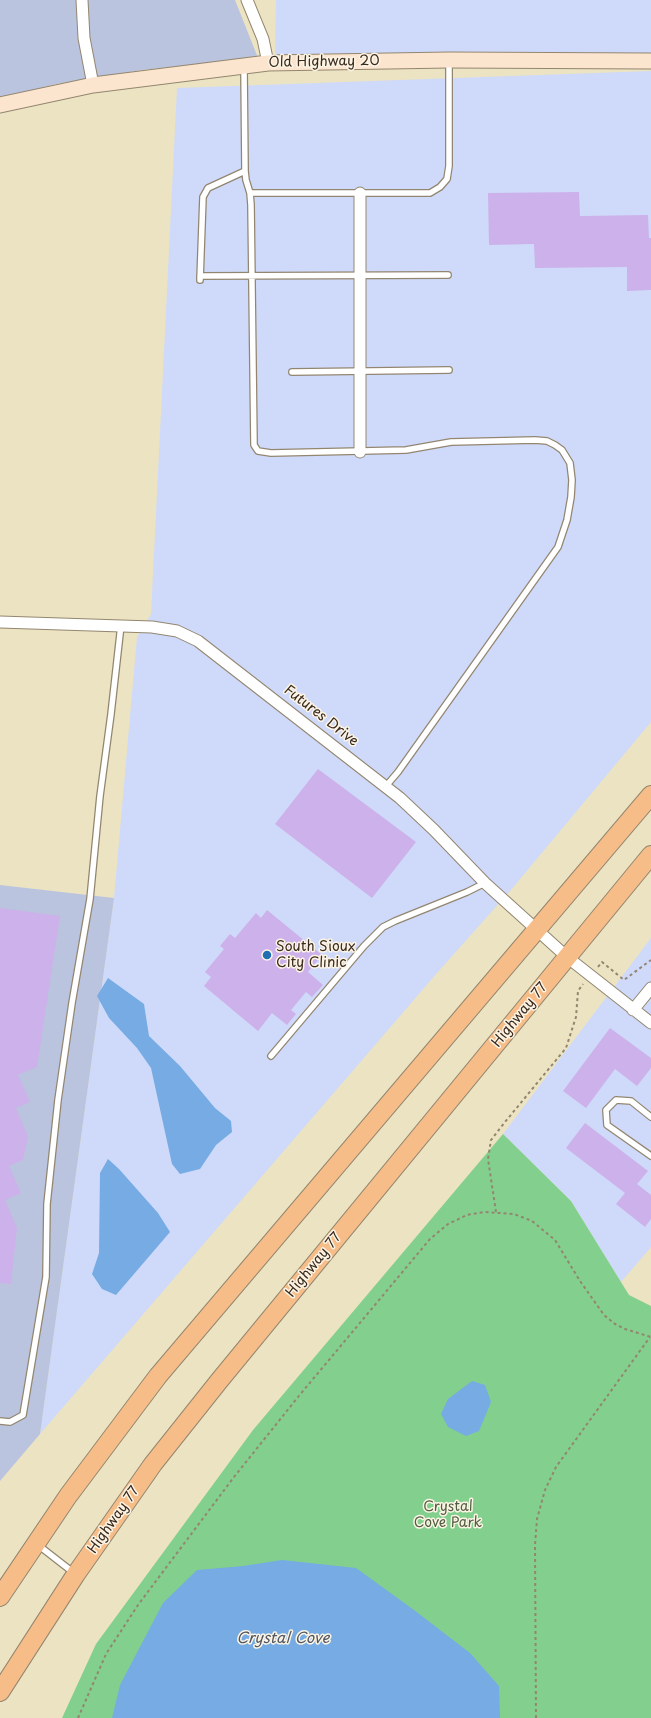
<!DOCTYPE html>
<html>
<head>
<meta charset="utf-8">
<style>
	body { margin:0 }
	canvas { display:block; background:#ebe3c1 }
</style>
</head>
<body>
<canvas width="651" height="1718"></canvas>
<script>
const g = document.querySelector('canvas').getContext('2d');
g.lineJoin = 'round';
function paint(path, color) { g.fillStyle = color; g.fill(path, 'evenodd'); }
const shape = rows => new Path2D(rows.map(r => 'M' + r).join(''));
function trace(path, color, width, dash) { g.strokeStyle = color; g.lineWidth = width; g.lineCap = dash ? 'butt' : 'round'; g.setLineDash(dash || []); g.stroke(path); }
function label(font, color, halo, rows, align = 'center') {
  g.font = font + ' "Playpen Sans",sans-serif'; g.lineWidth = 3; g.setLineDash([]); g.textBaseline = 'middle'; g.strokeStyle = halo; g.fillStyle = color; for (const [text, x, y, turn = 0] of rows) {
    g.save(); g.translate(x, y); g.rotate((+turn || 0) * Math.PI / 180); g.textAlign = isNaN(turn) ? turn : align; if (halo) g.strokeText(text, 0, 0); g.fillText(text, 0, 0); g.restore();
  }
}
paint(shape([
	[276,0,651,0,651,53,275,57],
	[651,71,651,722,510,891,437,973,40,1434,114,898,137,637,151,614,177,88],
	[651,938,651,1247,621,1282,571,1201,503,1134]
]), '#cfdafa');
paint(shape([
	[0,0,235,0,258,58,142,70,56,84,0,99],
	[0,885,114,898,40,1434,0,1481]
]), '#bac4de');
paint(shape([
	[503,1134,571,1201,629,1295,651,1306,651,1718,62,1718,96,1644,253,1430]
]), '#83d08e');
paint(shape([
	[108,978,144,1004,149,1036,180,1066,215,1108,231,1121,232,1132,216,1145,200,1169,180,1174,172,1164,151,1068,137,1048,109,1018,97,996],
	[108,1159,119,1169,158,1213,170,1232,116,1295,102,1289,92,1274,99,1253,100,1173],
	[472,1381,485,1385,491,1402,479,1431,466,1436,448,1427,441,1414,448,1399],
	[282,1560,356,1568,414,1610,470,1653,499,1686,500,1718,112,1718,120,1685,163,1603,197,1570,243,1566]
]), '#76abe3');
paint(shape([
	[579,192,580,216,648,215,649,238,651,238,651,290,627,291,627,267,535,268,534,244,489,245,488,193],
	[318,769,416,842,372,898,275,824],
	[0,908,60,916,37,1067,18,1075,30,1102,16,1108,28,1137,23,1160,9,1166,21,1193,5,1200,17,1228,11,1284,0,1283],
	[267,910,322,955,308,972,323,985,312,997,306,992,291,1010,296,1014,287,1025,272,1013,258,1031,204,986,211,977,205,972,224,949,220,946,230,934,235,938,256,913,261,918],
	[610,1028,651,1058,651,1068,637,1086,615,1069,586,1108,563,1091],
	[585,1123,648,1171,637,1184,651,1195,651,1219,645,1227,616,1204,625,1193,566,1148]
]), '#cdb1ea');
const service = shape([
	[244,67,245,171,246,180,250,193,251,205,254,445,258,451,271,453,406,450,451,442,535,440,547,441,555,445,562,450,570,463,572,480,571,497,567,520,558,547,398,772,386,786],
	[250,193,430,193,440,187,447,179,449,166,449,60],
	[200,276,448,275],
	[200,280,203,197,208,188,245,171],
	[292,372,449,370],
	[271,1056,364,946,383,927,395,921,467,892,485,883],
	[651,1117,631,1101,616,1100,606,1110,607,1125,651,1156],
	[0,1421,10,1422,23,1415,46,1277,47,1204,58,1100,72,1003,90,899,100,796,111,714,121,625],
	[38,1545,74,1573]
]);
const minor = shape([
	[82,0,84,38,93,85],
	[247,0,263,39,268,63],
	[360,452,360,193],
	[0,622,152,627,177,631,198,641,400,798,434,830,485,883,567,957,651,1023],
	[633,1010,651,988]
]);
const secondary = shape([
	[0,105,93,85,268,63,449,60,651,61]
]);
const trunk = shape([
	[0,1597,68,1496,158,1376,651,795],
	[0,1692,76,1574,153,1464,219,1381,651,855]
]);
trace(service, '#938670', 8);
trace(minor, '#938670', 13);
trace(secondary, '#938670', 17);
trace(trunk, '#938670', 20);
trace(shape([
	[598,967,602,962,624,980,651,960],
	[496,1212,488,1159,491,1140,505,1122,566,1048,576,1017,578,991,583,984],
	[78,1718,106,1654,138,1605,234,1477,298,1397,430,1239,448,1224,467,1215,484,1212,514,1214,532,1221,555,1240,580,1281,604,1315,615,1324,625,1329,651,1337],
	[536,1718,535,1545,537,1519,545,1490,556,1467,650,1337]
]), '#938670', 2, [3, 3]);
trace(service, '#fff', 5.5);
trace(minor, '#fff', 11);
trace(secondary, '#fce5cf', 15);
trace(trunk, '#f7bd88', 18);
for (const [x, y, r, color] of [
	[267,955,5,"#1f6fb2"]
]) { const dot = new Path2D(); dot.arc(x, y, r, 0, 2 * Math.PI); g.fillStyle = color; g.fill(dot); trace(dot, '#fcf5e5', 1.5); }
label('14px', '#3b2a1e', '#fcf5e5', [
	["Old Highway 20",324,62,-1],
	["Futures Drive",321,716,38],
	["Highway 77",520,1015,-51],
	["Highway 77",314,1265,-51],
	["Highway 77",114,1520,-55]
]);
label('14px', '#3b2a1e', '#fcf5e5', [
	["South Sioux",276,947],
	["City Clinic",276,963]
], 'left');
label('14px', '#515c40', '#fcf5e5', [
	["Crystal",448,1507],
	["Cove Park",448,1523]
]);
label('italic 15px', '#505763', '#fcf5e5', [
	["Crystal Cove",283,1639]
]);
</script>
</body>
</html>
